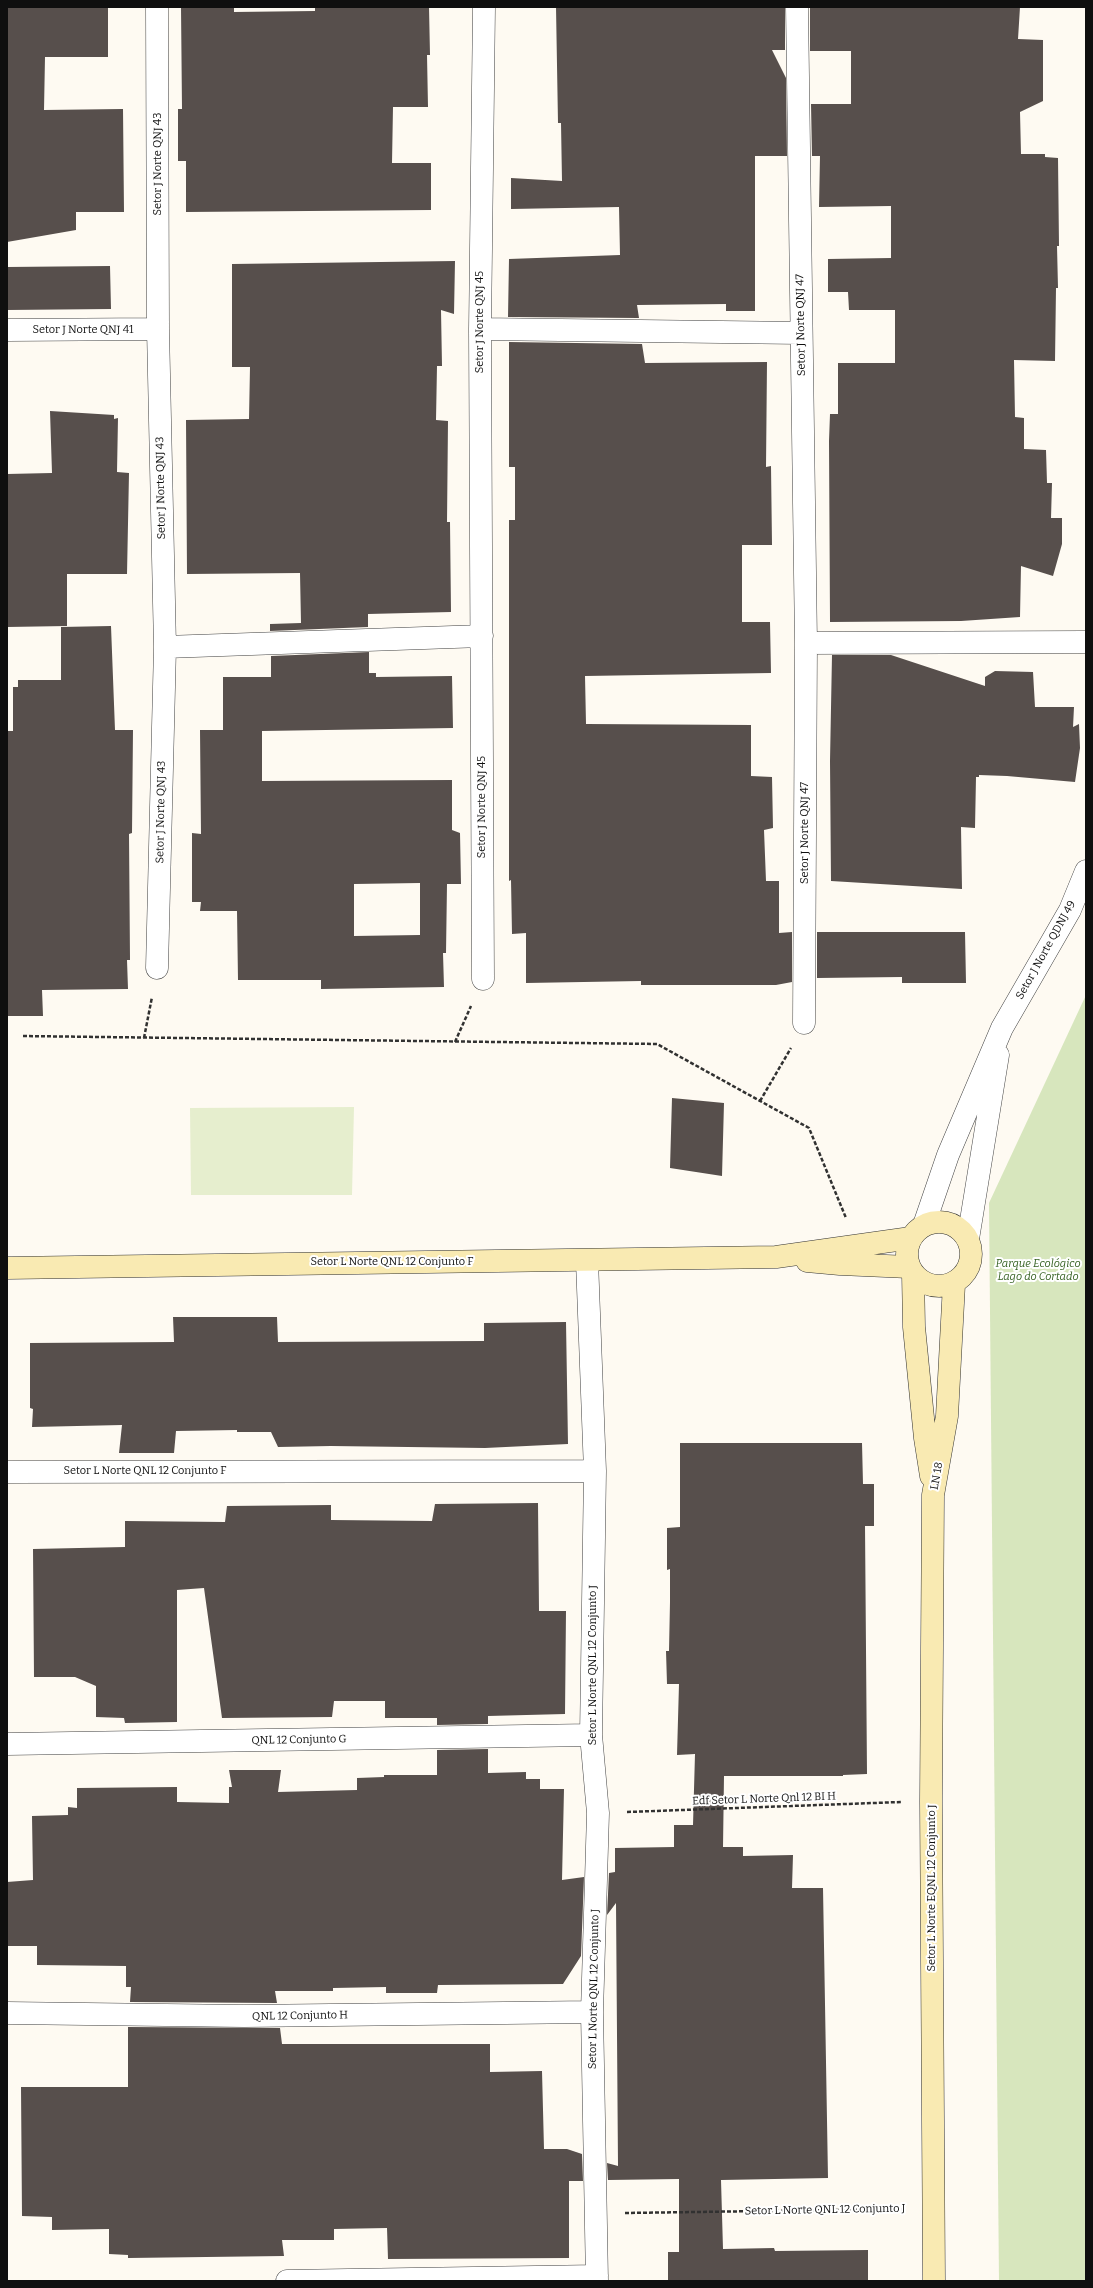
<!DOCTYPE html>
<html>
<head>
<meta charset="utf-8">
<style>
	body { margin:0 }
	#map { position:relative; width:1093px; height:2288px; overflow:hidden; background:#fefaf2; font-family:Bitter,serif }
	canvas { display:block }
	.frame { position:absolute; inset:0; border:8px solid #0f0f0f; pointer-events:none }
</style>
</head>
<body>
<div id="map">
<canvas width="1093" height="2288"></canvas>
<div class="frame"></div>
</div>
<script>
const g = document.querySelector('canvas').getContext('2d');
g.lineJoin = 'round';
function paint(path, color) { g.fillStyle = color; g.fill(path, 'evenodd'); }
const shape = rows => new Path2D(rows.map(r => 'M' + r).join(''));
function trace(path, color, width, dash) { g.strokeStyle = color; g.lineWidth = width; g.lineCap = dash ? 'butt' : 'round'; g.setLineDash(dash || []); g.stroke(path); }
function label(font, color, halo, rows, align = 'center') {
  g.font = font + ' Bitter,serif'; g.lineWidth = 4; g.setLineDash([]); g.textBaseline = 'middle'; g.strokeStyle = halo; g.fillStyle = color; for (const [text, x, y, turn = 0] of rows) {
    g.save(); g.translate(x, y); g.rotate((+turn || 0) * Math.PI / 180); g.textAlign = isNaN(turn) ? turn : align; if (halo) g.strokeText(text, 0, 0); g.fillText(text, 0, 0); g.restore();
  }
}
paint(shape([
	[1086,995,1086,2281,999,2281,989,1203]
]), '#d7e6bd');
paint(shape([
	[354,1107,352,1195,191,1195,190,1108]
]), '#e6eece');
paint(shape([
	[7,7,108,7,108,57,45,57,44,110,123,109,124,212,76,212,76,230,7,242],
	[181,7,234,7,234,12,315,11,315,7,429,7,430,55,427,55,428,107,393,107,392,163,431,163,431,210,186,212,186,161,178,161,178,109,182,109],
	[556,7,785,7,785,50,772,50,786,78,787,156,755,156,755,311,726,311,726,304,637,305,639,318,508,317,509,259,620,255,619,207,511,209,511,178,562,181,561,123,558,123],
	[810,7,1020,7,1018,39,1043,40,1043,101,1020,112,1021,154,1045,154,1045,157,1058,158,1059,246,1057,246,1058,288,1056,288,1055,361,1014,360,1015,417,1024,418,1024,449,1046,450,1047,483,1052,483,1051,518,1062,518,1062,544,1053,576,1021,566,1020,617,961,621,830,622,829,441,830,414,838,414,838,363,895,363,895,310,849,310,848,292,828,292,828,259,891,258,891,206,819,207,820,156,812,156,811,104,851,104,851,51,810,51],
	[455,261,454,314,441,310,442,366,437,366,436,420,448,421,447,522,450,522,451,612,368,614,368,627,270,631,270,624,301,623,300,573,187,574,186,420,249,419,250,367,232,367,232,264],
	[110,266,111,309,7,310,7,267],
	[509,342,642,344,645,363,767,362,766,467,771,466,772,545,742,545,742,622,770,622,771,673,585,676,586,724,751,725,751,776,772,777,773,828,764,830,766,881,779,881,779,933,792,932,792,982,776,985,641,985,641,981,526,983,526,933,512,934,511,880,509,881,509,520,515,520,515,467,509,467],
	[50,411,114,415,114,419,118,418,117,472,129,473,127,574,67,574,67,626,7,627,7,474,52,473],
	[111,626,115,730,133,730,132,833,129,834,130,960,127,960,128,989,42,990,43,1016,7,1016,7,731,13,731,13,687,18,687,18,680,61,680,61,627],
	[369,652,369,673,376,673,376,677,452,676,453,728,262,731,262,781,452,780,452,830,460,833,461,884,447,884,446,953,443,953,444,987,321,989,321,980,238,980,237,911,200,911,201,902,192,902,192,833,201,834,200,730,223,730,223,677,271,677,271,656],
	[420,883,420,935,354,936,354,884],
	[832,655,891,655,985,686,985,677,995,671,1033,672,1035,707,1074,707,1073,727,1079,724,1080,748,1075,782,1007,776,979,775,979,777,976,777,975,828,961,827,962,889,831,881,830,761],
	[817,932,965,932,966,983,902,983,902,977,817,978],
	[672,1098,724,1103,722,1176,670,1168],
	[173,1317,277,1317,278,1342,484,1341,484,1323,566,1322,568,1444,485,1448,331,1446,278,1447,271,1432,237,1432,237,1430,176,1431,174,1453,119,1453,122,1425,32,1427,33,1409,30,1408,30,1343,174,1342],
	[680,1443,862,1443,863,1484,874,1484,874,1526,865,1526,867,1774,843,1775,843,1776,724,1776,723,1847,743,1847,743,1856,793,1855,792,1888,823,1888,828,2178,721,2180,723,2249,774,2248,775,2251,868,2250,868,2281,668,2281,668,2252,679,2252,679,2179,608,2180,607,2163,618,2166,616,1903,607,1915,609,1873,615,1872,615,1848,674,1847,674,1825,693,1825,695,1754,677,1755,679,1684,667,1684,666,1651,669,1651,670,1602,670,1569,667,1570,667,1528,680,1527],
	[538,1503,539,1611,566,1611,565,1714,488,1716,488,1724,437,1725,437,1718,385,1718,385,1701,334,1701,332,1717,222,1718,204,1588,177,1590,177,1722,125,1723,124,1718,96,1717,96,1686,75,1677,34,1677,33,1549,125,1547,125,1521,225,1522,227,1506,331,1505,331,1520,432,1521,435,1504],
	[488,1749,488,1773,526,1772,526,1779,540,1779,540,1789,564,1789,562,1880,584,1877,581,1956,563,1984,438,1985,437,1993,386,1993,386,1987,333,1988,333,1991,275,1991,277,2003,130,2002,131,1987,126,1987,126,1966,37,1965,37,1946,7,1946,7,1882,33,1880,32,1816,68,1815,68,1807,77,1808,77,1788,177,1787,177,1802,229,1803,229,1787,232,1787,229,1770,281,1770,278,1792,357,1790,357,1778,384,1777,384,1775,437,1775,437,1750],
	[128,2027,280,2028,282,2044,490,2044,490,2072,542,2071,544,2149,567,2149,582,2154,583,2181,569,2181,569,2258,388,2259,387,2228,334,2229,334,2240,282,2240,284,2256,128,2258,128,2255,109,2254,109,2229,52,2230,52,2217,22,2216,21,2087,128,2087]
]), '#574f4c');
const street = shape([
	[797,7,806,643,804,1023],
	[480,329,801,333],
	[7,330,158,329],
	[806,643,1086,642],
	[165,647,482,636],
	[157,968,165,647,158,329,157,7],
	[483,979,480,329,484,7],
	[924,1225,948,1155,1002,1028,1070,910,1086,871],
	[968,1239,998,1055],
	[587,1261,595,1471,591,1735,598,1813,592,2012,597,2281],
	[7,1472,595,1471],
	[7,1744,591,1735],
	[7,2013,244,2016,592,2012],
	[287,2281,597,2276]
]);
const secondary = shape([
	'907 1254a32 32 0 1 1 64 0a32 32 0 1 1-64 0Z',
	[807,1261,840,1264,909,1267],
	[7,1268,776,1257,911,1238],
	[913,1274,914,1327,925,1438,931,1476],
	[934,2281,931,1801,933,1495,947,1416,954,1284]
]);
trace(street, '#424242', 23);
trace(secondary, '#313131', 23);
trace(shape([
	[23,1036,657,1044,809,1128,846,1218],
	[144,1038,152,997],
	[455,1042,471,1006],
	[760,1101,791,1048],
	[627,1812,901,1802],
	[625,2213,904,2209]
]), '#313131', 2.5, [4, 2]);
trace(street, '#fff', 22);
trace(secondary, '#f9eab2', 22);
label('11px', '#0f0f0f', '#fff', [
	["Setor J Norte QNJ 43",158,164,-90],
	["Setor J Norte QNJ 45",480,322,-90],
	["Setor J Norte QNJ 47",801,325,-91],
	["Setor J Norte QNJ 41",83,330],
	["Setor J Norte QNJ 43",161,488,-91],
	["Setor J Norte QNJ 45",482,807,-90],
	["Setor J Norte QNJ 43",161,812,-89],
	["Setor J Norte QNJ 47",805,833,-90],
	["Setor J Norte QDNJ 49",1046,950,-61],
	["Setor L Norte QNL 12 Conjunto F",392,1262],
	["Setor L Norte QNL 12 Conjunto F",145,1471],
	["LN 18",937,1476,-80],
	["Setor L Norte QNL 12 Conjunto J",593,1665,-90],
	["QNL 12 Conjunto G",299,1740,-1],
	["Edf Setor L Norte Qnl 12 BI H",764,1799,-2],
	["Setor L Norte EQNL 12 Conjunto J",932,1888,-90],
	["Setor L Norte QNL 12 Conjunto J",594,1989,-89],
	["QNL 12 Conjunto H",300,2016,-1],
	["Setor L Norte QNL 12 Conjunto J",825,2210,-1]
]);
label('italic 11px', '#376224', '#fff', [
	["Parque Ecológico",1038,1264],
	["Lago do Cortado",1038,1277]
]);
</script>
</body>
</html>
